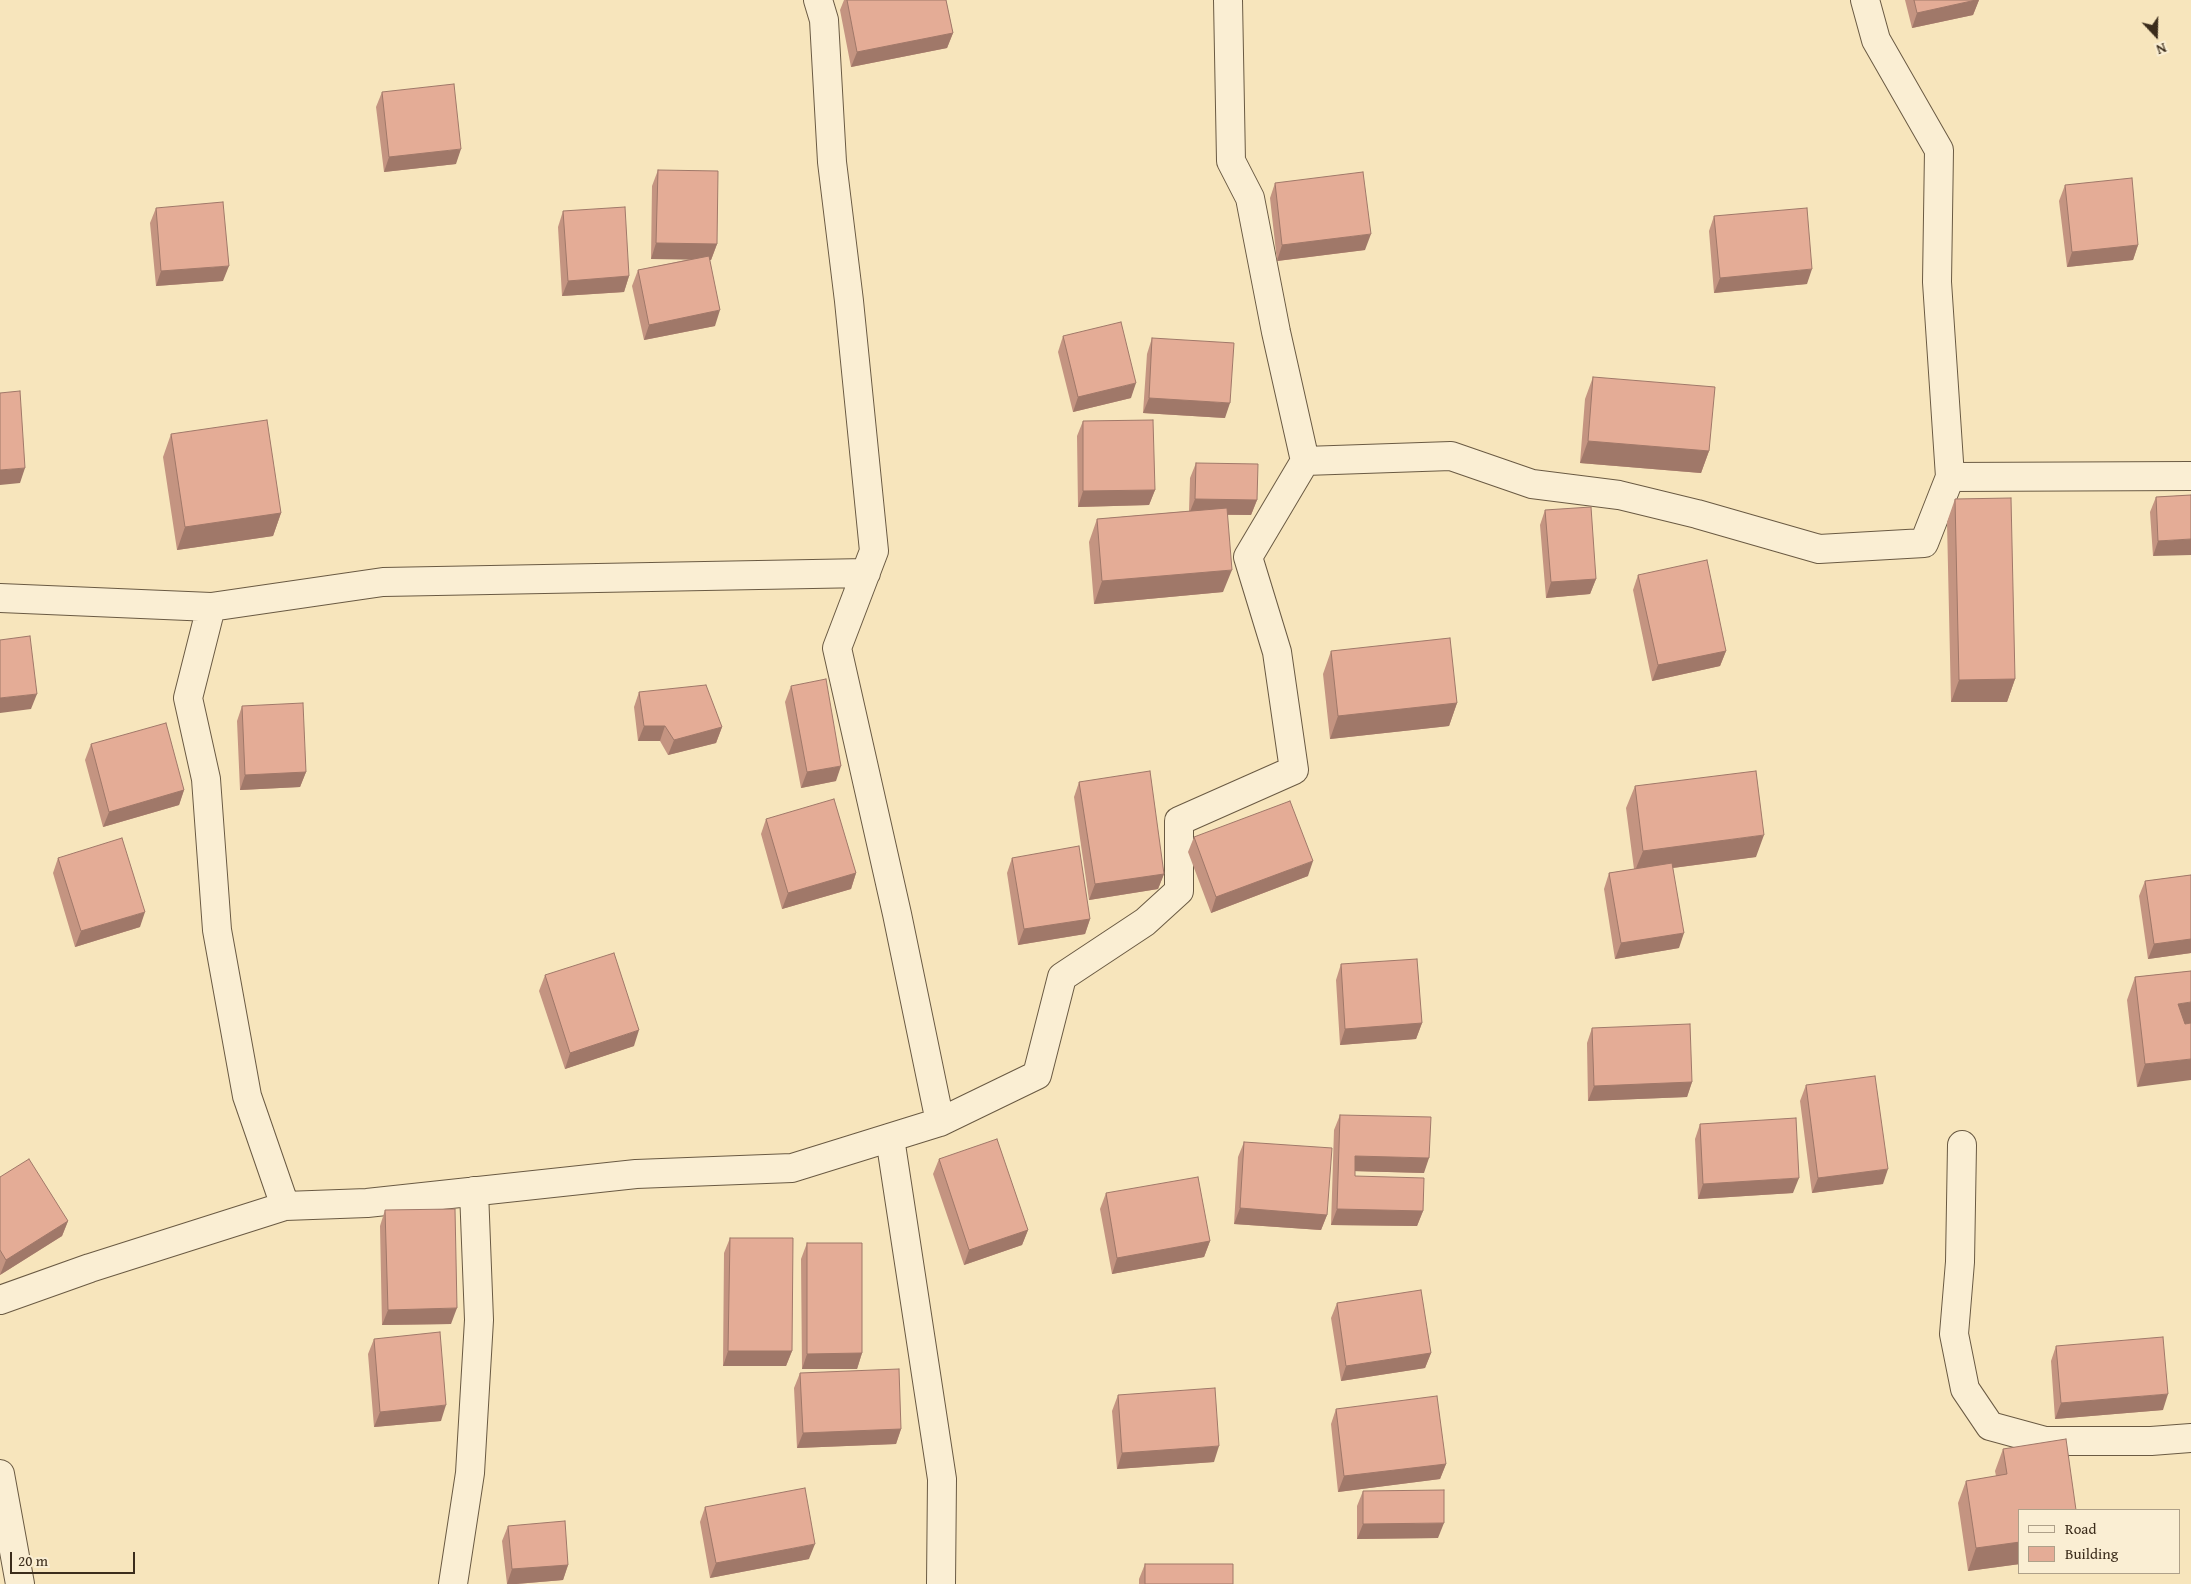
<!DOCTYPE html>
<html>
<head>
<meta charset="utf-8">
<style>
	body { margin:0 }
	#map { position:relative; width:2191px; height:1584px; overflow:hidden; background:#f7e5bc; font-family:"Gentium Book Plus",serif }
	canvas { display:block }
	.legend { position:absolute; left:2018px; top:1509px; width:162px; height:65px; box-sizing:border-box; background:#faeed3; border:1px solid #aea089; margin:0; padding:6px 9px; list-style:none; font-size:15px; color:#3b2c1b }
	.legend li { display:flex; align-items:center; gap:10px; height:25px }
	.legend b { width:25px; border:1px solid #aea089 }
	.north { position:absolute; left:2131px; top:10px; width:50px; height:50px; -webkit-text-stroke:4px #faeed3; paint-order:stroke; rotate:159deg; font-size:14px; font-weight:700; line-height:20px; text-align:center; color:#3b2c1b }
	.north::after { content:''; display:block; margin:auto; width:18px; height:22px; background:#3b2c1b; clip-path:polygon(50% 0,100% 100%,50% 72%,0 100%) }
	.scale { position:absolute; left:10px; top:1552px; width:125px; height:22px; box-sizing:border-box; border:2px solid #3b2c1b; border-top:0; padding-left:6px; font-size:15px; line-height:18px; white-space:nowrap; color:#3b2c1b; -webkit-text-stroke:4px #faeed3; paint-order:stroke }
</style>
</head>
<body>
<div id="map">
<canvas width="2191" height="1584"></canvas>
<ul class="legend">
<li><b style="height:6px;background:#faeed3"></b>Road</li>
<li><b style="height:14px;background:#e4ac96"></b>Building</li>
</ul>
<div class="north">N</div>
<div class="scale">20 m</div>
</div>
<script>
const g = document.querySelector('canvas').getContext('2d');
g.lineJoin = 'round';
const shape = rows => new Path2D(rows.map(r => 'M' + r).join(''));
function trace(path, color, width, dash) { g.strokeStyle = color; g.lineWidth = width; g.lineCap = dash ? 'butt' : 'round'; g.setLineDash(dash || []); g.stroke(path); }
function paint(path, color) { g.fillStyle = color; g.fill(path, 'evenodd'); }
const street = shape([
	[818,0,824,20,832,162,849,301,874,551,837,648,897,914,940,1122,1037,1075,1062,977,1145,922,1179,891,1179,821,1294,770,1277,652,1248,557,1305,461],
	[1228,0,1231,161,1250,198,1276,332,1305,461,1451,456,1532,484,1619,495,1697,514,1819,549,1924,543,1950,477,1937,282,1939,150,1876,40,1865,0],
	[1950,477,2191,476],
	[0,598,211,607,383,582,866,573],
	[211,607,188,698,206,779,217,930,247,1096,285,1206],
	[890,1138,942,1479,941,1584],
	[1962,1145,1960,1262,1954,1334,1965,1389,1990,1426,2045,1441,2151,1441,2191,1438],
	[0,1300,90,1268,285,1206,367,1203,636,1174,792,1168,940,1122],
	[0,1474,20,1584],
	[453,1584,470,1473,479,1320,474,1191]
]);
trace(street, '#6a5a43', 30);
trace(street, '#faeed3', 28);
paint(shape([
	[844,0,946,0,953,33,947,48,851,67,840,10],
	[1905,0,1979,0,1973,15,1912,28],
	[382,92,456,164,384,172,376,107],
	[658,170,717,244,711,260,710,260,715,326,644,340,632,286,638,270,691,259,651,259,652,186],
	[1275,183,1365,250,1277,261,1270,198],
	[2065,185,2138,245,2133,260,2067,267,2059,201],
	[156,208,223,281,156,286,150,223],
	[563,211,629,276,624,292,562,296,558,227],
	[1714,216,1807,284,1714,293,1709,231],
	[1063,336,1131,398,1073,412,1058,352],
	[1152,338,1225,418,1143,413,1147,354],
	[1593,377,1709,451,1701,473,1580,463,1585,399],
	[1083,421,1155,490,1149,505,1078,507,1077,436],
	[171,434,281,513,273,536,177,550,163,457],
	[1196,463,1257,500,1251,515,1227,515,1223,592,1094,604,1089,542,1097,519,1189,511,1190,478],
	[2191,495,2153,556,2150,512,2156,497],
	[1955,499,2015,679,2007,702,1951,702,1947,522],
	[1545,510,1596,579,1590,594,1546,598,1540,525],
	[1638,575,1726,651,1720,666,1652,681,1633,590],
	[1331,651,1457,703,1449,726,1330,739,1323,674],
	[791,686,836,781,801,788,785,702],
	[639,692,722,727,716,743,668,755,660,741,638,741,634,707],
	[242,706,306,772,300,787,240,790,237,721],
	[91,744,184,790,179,805,103,827,85,760],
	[1079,782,1164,874,1158,889,1089,900,1074,797],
	[1635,786,1756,857,1673,868,1679,948,1615,959,1604,889,1609,873,1634,869,1626,808],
	[766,819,856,873,851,889,782,909,761,834],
	[1194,837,1308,876,1211,913,1188,852],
	[58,858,140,927,75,947,53,873],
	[1012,858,1090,919,1085,934,1018,945,1007,873],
	[2191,875,2191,953,2148,959,2139,896,2145,881],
	[1341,964,1422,1023,1416,1039,1340,1045,1336,980],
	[2191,971,2137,1087,2127,1000,2135,977],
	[545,975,634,1046,565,1069,539,991],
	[1592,1028,1692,1082,1687,1097,1588,1101,1587,1043],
	[1806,1085,1883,1184,1812,1193,1800,1101],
	[1340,1115,1424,1173,1355,1171,1355,1176,1423,1211,1417,1226,1331,1225,1334,1130],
	[1700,1124,1793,1193,1698,1199,1695,1139],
	[1244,1142,1327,1215,1321,1230,1234,1224,1238,1157],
	[939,1159,1028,1230,1022,1245,964,1265,933,1174],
	[0,1177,68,1221,62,1236,0,1275],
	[1106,1193,1210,1241,1204,1257,1112,1274,1100,1209],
	[385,1210,451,1324,382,1325,380,1226],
	[730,1238,792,1351,786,1366,723,1366,724,1253],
	[807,1243,862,1353,857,1369,802,1369,801,1259],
	[1337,1303,1431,1353,1425,1368,1341,1381,1331,1318],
	[374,1339,441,1421,374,1427,368,1354],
	[2056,1346,2163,1410,2055,1419,2051,1361],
	[800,1373,901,1429,896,1444,797,1448,794,1388],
	[1118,1395,1214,1462,1117,1469,1112,1411],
	[1336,1409,1446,1464,1440,1479,1338,1492,1331,1424],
	[2003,1449,2020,1510,2020,1564,1968,1571,1958,1503,1966,1481,1996,1476,1995,1471],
	[1363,1491,1438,1538,1357,1539,1357,1506],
	[705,1507,809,1559,710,1578,700,1522],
	[508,1526,568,1565,563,1580,516,1584,507,1584,502,1541],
	[1145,1564,1233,1584,1139,1584,1139,1579]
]), '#c49481');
paint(shape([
	[1976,0,1979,0,1973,15,1912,28,1917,13],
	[953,33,947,48,851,67,857,52],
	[461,149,456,164,384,172,389,157],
	[1371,234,1365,250,1277,261,1282,245],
	[656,243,717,244,711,260,651,259],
	[2138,245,2133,260,2067,267,2072,252],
	[229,266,223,281,156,286,161,271],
	[1812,269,1807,284,1714,293,1720,278],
	[629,276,624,292,562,296,568,281],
	[720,310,715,326,644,340,649,325],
	[1136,383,1131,398,1073,412,1078,397],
	[1149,398,1230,403,1225,418,1143,413],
	[1588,441,1709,451,1701,473,1580,463],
	[25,468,20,483,0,485,0,470],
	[1155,490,1149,505,1078,507,1083,491],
	[1195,499,1257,500,1251,515,1189,514],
	[281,513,273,536,177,550,185,527],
	[2191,539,2191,555,2153,556,2158,541],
	[1232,570,1223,592,1094,604,1102,581],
	[1596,579,1590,594,1546,598,1551,582],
	[1726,651,1720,666,1652,681,1658,665],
	[2015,679,2007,702,1951,702,1959,680],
	[37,694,31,709,0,713,0,698],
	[1457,703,1449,726,1330,739,1338,716],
	[644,726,665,726,660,741,638,741],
	[722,727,716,743,668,755,674,740],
	[841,766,836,781,801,788,807,772],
	[306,772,300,787,240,790,245,775],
	[184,790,179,805,103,827,109,812],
	[1764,835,1756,857,1634,873,1643,851],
	[1313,861,1308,876,1211,913,1216,897],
	[856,873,851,889,782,909,788,893],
	[1164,874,1158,889,1089,900,1095,884],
	[145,912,140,927,75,947,81,931],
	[1090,919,1085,934,1018,945,1024,929],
	[1684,933,1679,948,1615,959,1621,943],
	[2191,939,2191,953,2148,959,2154,944],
	[2191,1002,2191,1023,2170,1027,2178,1004],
	[1422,1023,1416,1039,1340,1045,1345,1029],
	[639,1030,634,1046,565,1069,570,1053],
	[2191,1059,2191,1080,2137,1087,2145,1064],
	[1692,1082,1687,1097,1588,1101,1594,1086],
	[1355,1156,1429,1158,1424,1173,1350,1171],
	[1888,1169,1883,1184,1812,1193,1818,1178],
	[1799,1178,1793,1193,1698,1199,1703,1184],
	[1240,1208,1327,1215,1321,1230,1234,1224],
	[1337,1209,1423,1211,1417,1226,1331,1225],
	[68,1221,62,1236,0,1275,6,1260],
	[1028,1230,1022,1245,964,1265,969,1250],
	[1210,1241,1204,1257,1112,1274,1117,1258],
	[457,1308,451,1324,382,1325,388,1310],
	[728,1351,792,1351,786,1366,723,1366],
	[862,1353,857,1369,802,1369,807,1354],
	[1431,1353,1425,1368,1341,1381,1346,1366],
	[2168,1394,2163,1410,2055,1419,2061,1403],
	[446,1405,441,1421,374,1427,380,1412],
	[901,1429,896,1444,797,1448,803,1433],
	[1219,1446,1214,1462,1117,1469,1122,1453],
	[1446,1464,1440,1479,1338,1492,1344,1476],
	[1444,1523,1438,1538,1357,1539,1363,1524],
	[2020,1542,2020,1564,1968,1571,1976,1548],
	[815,1544,809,1559,710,1578,716,1563],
	[568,1565,563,1580,516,1584,507,1584,512,1569]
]), '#a07869');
const building = shape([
	[847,0,946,0,953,33,857,52,847,0],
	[1914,0,1976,0,1917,13,1914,0],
	[454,84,461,149,389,157,382,92,454,84],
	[658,170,718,171,717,244,656,243,658,170],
	[1363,172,1371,234,1282,245,1275,183,1363,172],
	[2132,178,2138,245,2072,252,2065,185,2132,178],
	[223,202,229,266,161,271,156,208,223,202],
	[625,207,629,276,568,281,563,211,625,207],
	[1807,208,1812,269,1720,278,1714,216,1807,208],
	[709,256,720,310,649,325,638,270,709,256],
	[1121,322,1136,383,1078,397,1063,336,1121,322],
	[1152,338,1234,343,1230,403,1149,398,1152,338],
	[1593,377,1715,387,1709,451,1588,441,1593,377],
	[20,391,25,468,0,470,0,393,20,391],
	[267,420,281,513,185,527,171,434,267,420],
	[1153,420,1155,490,1083,491,1083,421,1153,420],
	[1196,463,1258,464,1257,500,1195,499,1196,463],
	[2191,495,2191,539,2158,541,2156,497,2191,495],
	[2011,498,2015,679,1959,680,1955,499,2011,498],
	[1591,507,1596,579,1551,582,1545,510,1591,507],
	[1227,508,1232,570,1102,581,1097,519,1227,508],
	[1707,560,1726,651,1658,665,1638,575,1707,560],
	[30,636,37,694,0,698,0,640,30,636],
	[1450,638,1457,703,1338,716,1331,651,1450,638],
	[826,679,841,766,807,772,791,686,826,679],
	[706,685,722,727,674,740,665,726,644,726,639,692,706,685],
	[303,703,306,772,245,775,242,706,303,703],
	[166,723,184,790,109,812,91,744,166,723],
	[1150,771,1164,874,1095,884,1079,782,1150,771],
	[1756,771,1764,835,1643,851,1635,786,1756,771],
	[834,799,856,873,788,893,766,819,834,799],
	[1290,801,1313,861,1216,897,1194,837,1290,801],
	[122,838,145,912,81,931,58,858,122,838],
	[1079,846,1090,919,1024,929,1012,858,1079,846],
	[1672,863,1684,933,1621,943,1609,873,1672,863],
	[2191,875,2191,939,2154,944,2145,881,2191,875],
	[614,953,639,1030,570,1053,545,975,614,953],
	[1417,959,1422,1023,1345,1029,1341,964,1417,959],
	[2191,971,2191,1002,2178,1004,2185,1024,2191,1023,2191,1059,2145,1064,2135,977,2191,971],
	[1690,1024,1692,1082,1594,1086,1592,1028,1690,1024],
	[1875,1076,1888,1169,1818,1178,1806,1085,1875,1076],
	[1340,1115,1431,1117,1429,1158,1355,1156,1355,1176,1424,1178,1423,1211,1337,1209,1340,1115],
	[1796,1118,1799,1178,1703,1184,1700,1124,1796,1118],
	[997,1139,1028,1230,969,1250,939,1159,997,1139],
	[1244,1142,1332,1148,1327,1215,1240,1208,1244,1142],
	[29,1159,68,1221,6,1260,0,1250,0,1177,29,1159],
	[1198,1177,1210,1241,1117,1258,1106,1193,1198,1177],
	[455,1209,457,1308,388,1310,385,1210,455,1209],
	[730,1238,793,1238,792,1351,728,1351,730,1238],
	[807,1243,862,1243,862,1353,807,1354,807,1243],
	[1421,1290,1431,1353,1346,1366,1337,1303,1421,1290],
	[440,1332,446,1405,380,1412,374,1339,440,1332],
	[2163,1337,2168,1394,2061,1403,2056,1346,2163,1337],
	[899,1369,901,1429,803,1433,800,1373,899,1369],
	[1215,1388,1219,1446,1122,1453,1118,1395,1215,1388],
	[1437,1396,1446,1464,1344,1476,1336,1409,1437,1396],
	[2066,1439,2076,1510,2020,1510,2020,1542,1976,1548,1966,1481,2007,1474,2003,1449,2066,1439],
	[805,1488,815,1544,716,1563,705,1507,805,1488],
	[1444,1490,1444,1523,1363,1524,1363,1491,1444,1490],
	[565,1521,568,1565,512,1569,508,1526,565,1521],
	[1145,1564,1233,1564,1233,1584,1145,1584,1145,1564]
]);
paint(building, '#e4ac96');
trace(building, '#a07869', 1);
</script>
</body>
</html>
